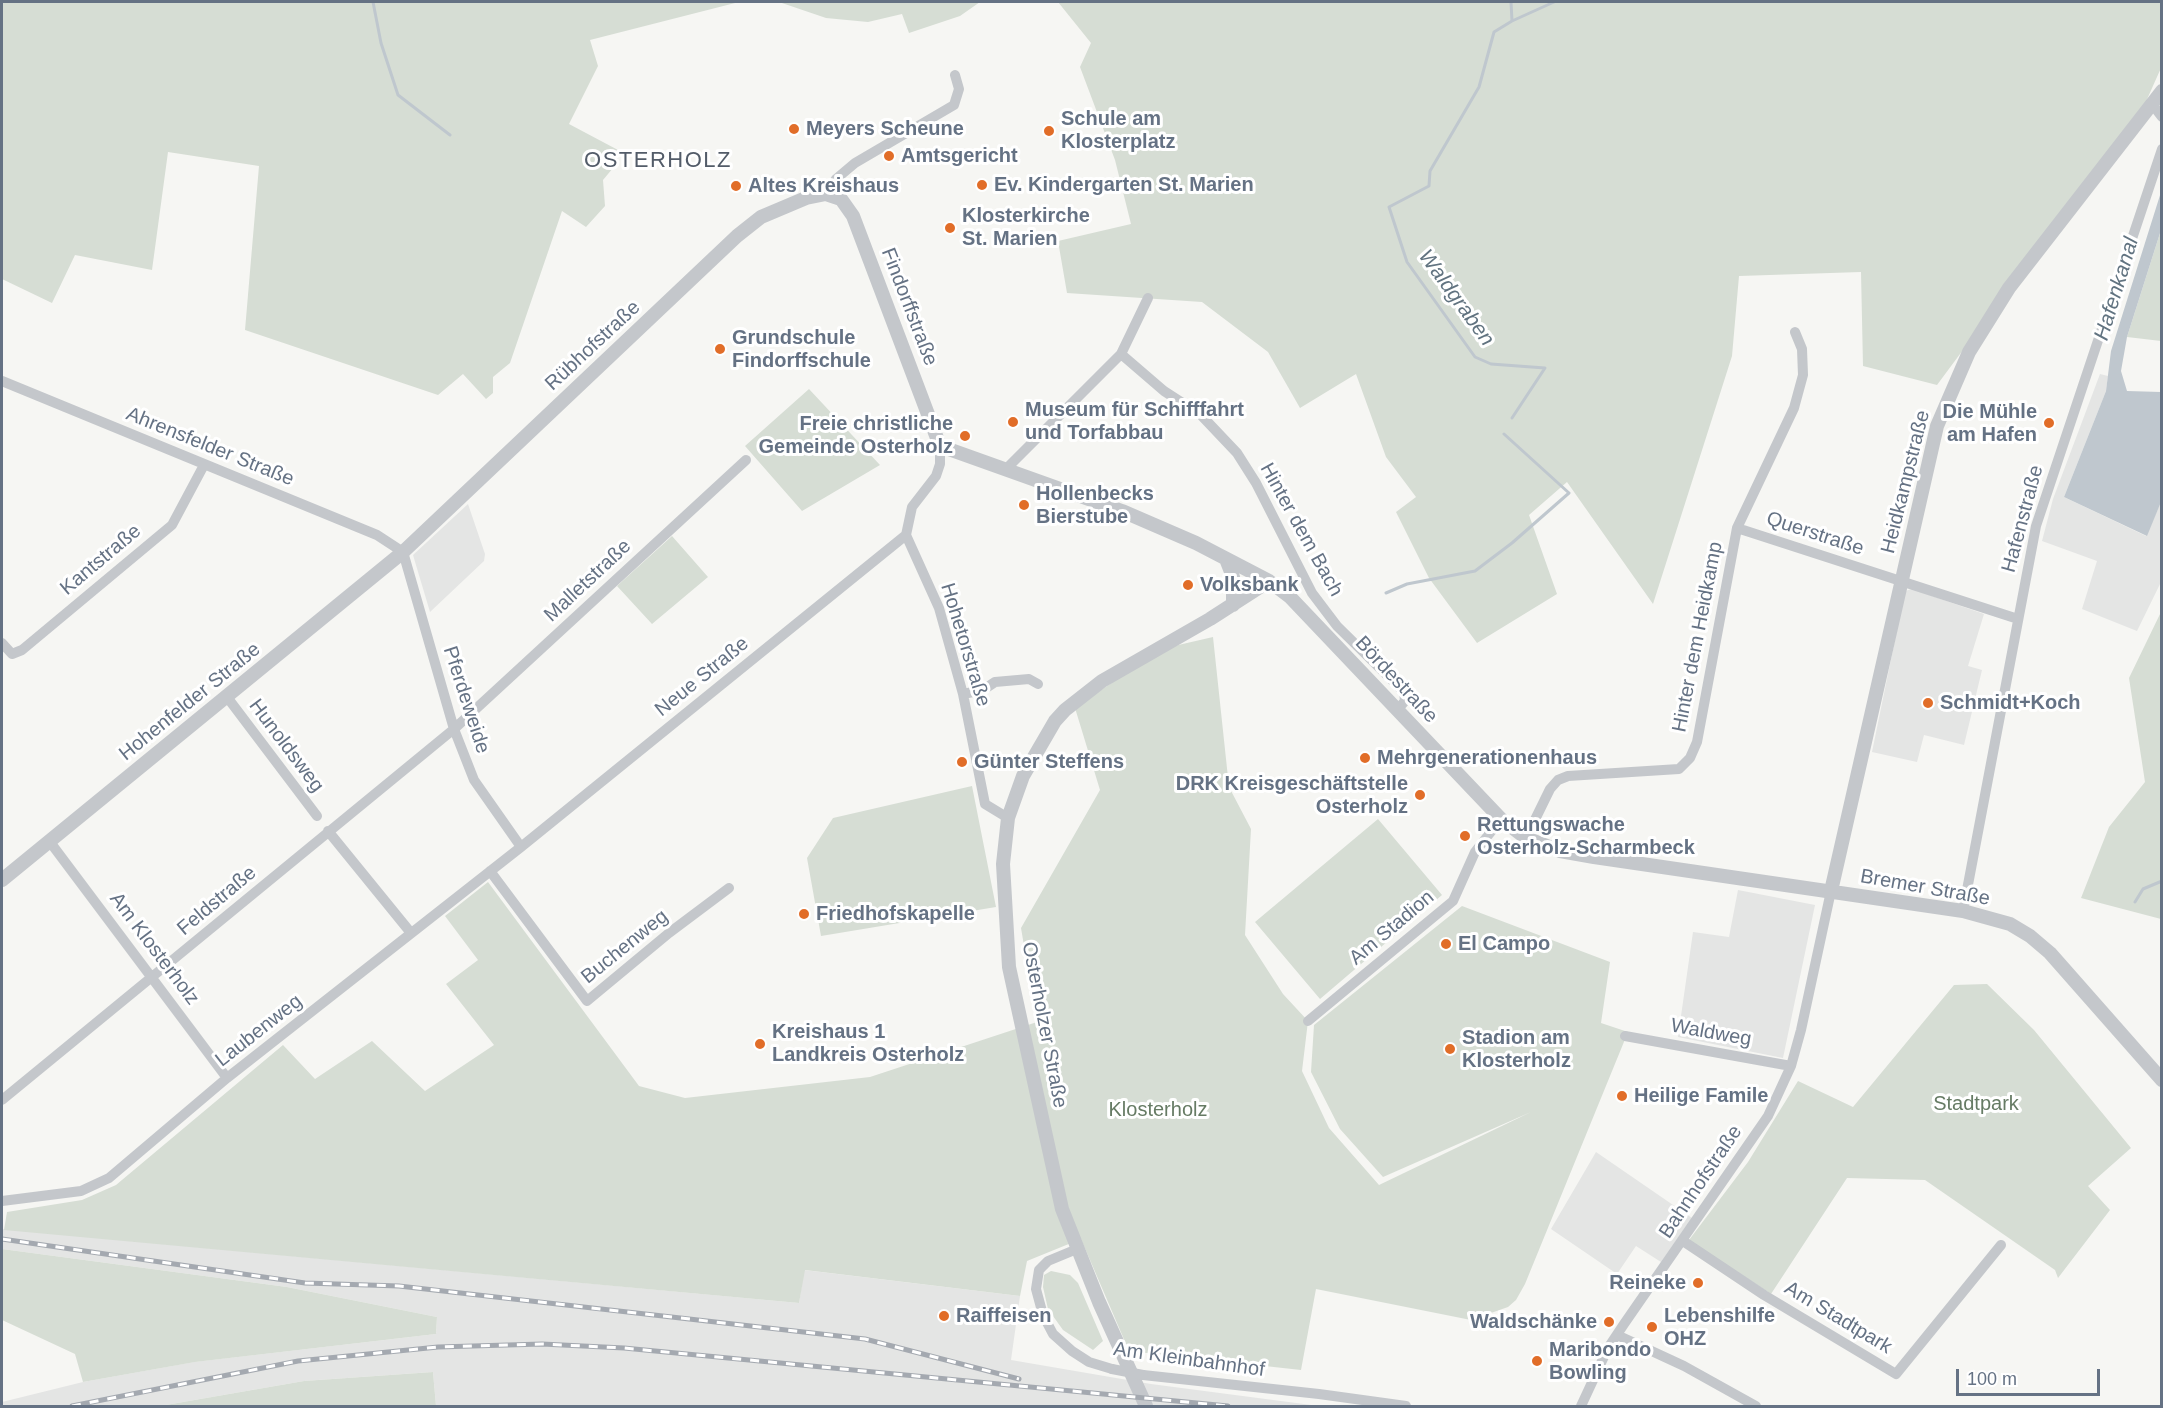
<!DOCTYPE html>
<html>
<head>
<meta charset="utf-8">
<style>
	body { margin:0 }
	#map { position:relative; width:2163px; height:1408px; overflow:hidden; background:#f6f6f3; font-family:Arial,sans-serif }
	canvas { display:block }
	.frame { position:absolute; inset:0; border:3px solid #657284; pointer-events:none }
	.scale { position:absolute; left:1956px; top:1369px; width:144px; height:27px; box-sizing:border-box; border:3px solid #657284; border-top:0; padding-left:8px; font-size:18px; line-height:21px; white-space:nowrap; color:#657284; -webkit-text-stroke:4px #fff; paint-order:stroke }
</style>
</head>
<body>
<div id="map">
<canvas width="2163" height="1408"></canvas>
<div class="frame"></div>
<div class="scale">100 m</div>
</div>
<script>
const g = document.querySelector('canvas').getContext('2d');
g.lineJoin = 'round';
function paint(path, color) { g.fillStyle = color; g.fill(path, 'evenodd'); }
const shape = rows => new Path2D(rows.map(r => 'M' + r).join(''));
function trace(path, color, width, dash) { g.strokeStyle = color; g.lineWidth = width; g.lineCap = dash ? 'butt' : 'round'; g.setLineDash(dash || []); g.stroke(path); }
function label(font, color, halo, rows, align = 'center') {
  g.font = font + ' Arial,sans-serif'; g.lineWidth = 6; g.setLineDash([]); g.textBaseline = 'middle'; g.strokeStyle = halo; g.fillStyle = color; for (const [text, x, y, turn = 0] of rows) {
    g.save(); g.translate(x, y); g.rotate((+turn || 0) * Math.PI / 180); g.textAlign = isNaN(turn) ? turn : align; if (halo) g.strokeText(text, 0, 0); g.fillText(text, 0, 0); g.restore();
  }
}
paint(shape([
	[2100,374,2108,376,2106,391,2064,497,2146,536,2161,502,2161,582,2137,631,2082,609,2097,561,2042,541,2053,499],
	[468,504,485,554,484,561,430,612,413,555],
	[1912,589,1984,614,1968,666,1982,670,1964,745,1924,735,1917,762,1872,752,1905,591],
	[1738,890,1815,905,1783,1058,1678,1037,1693,932,1729,937],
	[1596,1152,1692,1218,1661,1262,1636,1246,1617,1274,1551,1229],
	[2,1229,799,1303,804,1270,1020,1296,1011,1360,1151,1384,1319,1406,436,1406,433,1372,304,1381,160,1406,2,1406,2,1402,83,1382,194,1362,436,1334,437,1317,287,1287,2,1249]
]), '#e4e5e4');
paint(shape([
	[2,2,739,2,590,40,598,66,569,124,618,150,618,162,603,180,605,206,586,227,562,211,510,363,493,377,493,393,486,399,463,374,438,395,245,330,259,166,168,152,152,270,75,255,52,303,2,279],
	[779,2,980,2,960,16,909,33,902,14,868,22,826,18],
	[1058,2,2161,2,2161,68,2144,106,1937,385,1863,366,1861,272,1739,276,1732,356,1653,604,1567,482,1529,515,1557,594,1477,643,1429,578,1396,512,1416,497,1386,457,1356,374,1300,408,1268,352,1202,302,1067,293,1058,241,1131,224,1115,160,1080,67,1091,43],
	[2161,230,2161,341,2127,337],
	[809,389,880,465,802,511,745,446],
	[672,536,708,577,652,624,617,586],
	[2161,612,2161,919,2081,898,2109,827,2145,782,2129,678],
	[1213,637,1229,787,1251,829,1245,935,1283,994,1308,1021,1302,1071,1329,1128,1379,1185,1531,1112,1383,1177,1340,1129,1311,1072,1314,1025,1462,906,1610,962,1601,1023,1628,1032,1525,1284,1516,1300,1508,1307,1471,1320,1316,1289,1301,1370,1129,1351,1081,1239,1027,1261,1020,1296,805,1270,799,1303,4,1230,7,1212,82,1200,116,1185,283,1045,315,1079,372,1041,425,1091,494,1045,446,984,478,960,445,916,488,882,639,1086,685,1098,870,1077,1037,1022,1021,928,1100,790,1075,708,1161,649],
	[972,786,996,907,821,936,807,858,833,818],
	[1378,819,1442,895,1320,999,1255,922],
	[1987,984,2034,1030,2131,1148,2088,1186,2110,1210,2058,1278,2055,1270,1925,1180,1847,1178,1771,1294,1689,1240,1748,1162,1798,1081,1853,1107,1954,985],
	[2,1249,287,1287,437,1317,436,1334,195,1362,83,1382,75,1354,2,1320],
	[1051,1271,1070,1275,1078,1283,1103,1341,1093,1350,1063,1330,1048,1309,1043,1287,1044,1275],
	[433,1372,436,1406,160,1406,304,1381]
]), '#d6ddd4');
paint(shape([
	[2161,192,2161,230,2127,337,2121,371,2127,391,2161,392,2161,502,2147,536,2064,497,2106,391,2111,351]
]), '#bfc7ce');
trace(shape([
	[373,2,381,43,398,95,450,135],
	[1511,2,1512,21,1494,32,1479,87,1430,171,1429,186,1389,207,1407,262,1475,357,1491,364,1545,368,1512,418],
	[1512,21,1554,2],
	[1386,593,1407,584,1475,571,1512,543,1569,493,1504,434],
	[2135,902,2143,889,2162,881]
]), '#bfc7ce', 3);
trace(shape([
	[2152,104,2162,117],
	[826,194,836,179,855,163,954,105,959,89,955,75],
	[1121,354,1164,391,1201,415,1237,453,1256,483,1312,593,1337,626,1404,692,1405,701,1398,709],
	[2,381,377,535,403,552,454,729,474,780,521,847],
	[940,446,940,464,936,476,912,507,906,535,939,608,963,694,985,804,1008,818],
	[1006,469,1121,354,1148,298],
	[1737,528,2018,619],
	[2,643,12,654,22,650,172,525,204,465],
	[963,694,983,690,995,682,1029,679,1038,684],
	[227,697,317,816],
	[328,831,411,933],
	[1526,838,1550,789,1558,780,1568,776,1679,769,1690,758,1697,742,1737,528,1794,408,1803,375,1802,349,1795,332],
	[50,842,227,1078],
	[490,871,587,1001,669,933,729,888],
	[1963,911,2036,526,2162,149],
	[1308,1021,1453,901,1475,852,1501,819],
	[1625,1036,1791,1066],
	[2,1100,454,729,746,460],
	[2,1201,81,1191,109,1178,227,1078,521,847,906,535],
	[1683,1241,1764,1295,1896,1374,2001,1245],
	[1077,1249,1048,1261,1039,1270,1036,1289,1043,1315,1053,1334,1072,1351,1089,1362,1112,1369],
	[1617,1335,1684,1366,1756,1406],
	[1143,1375,1319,1394,1406,1406],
	[1581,1406,1608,1348,1624,1324,1768,1116,1791,1066,1801,1030,1831,891]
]), '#c4c7cb', 10);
trace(shape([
	[1226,559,1233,577,1233,605],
	[2,880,403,552,737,236,761,217,806,198,826,194,841,199,853,216,940,446,1122,511,1196,543,1269,581,1290,597,1501,819,1526,838,1560,851,1594,857,1963,911,2010,924,2030,936,2050,953,2162,1080],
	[1831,891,1937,426,1969,352,2009,288,2162,91],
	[1146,1406,1099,1302,1062,1209,1009,967,1003,864,1008,818,1023,776,1055,721,1065,710,1102,681,1210,619,1269,581]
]), '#c4c7cb', 14);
const rail = shape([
	[2,1239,305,1283,399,1286,865,1339,1019,1379],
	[72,1406,298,1361,438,1347,542,1344,624,1348,1228,1406]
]);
trace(rail, '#a4a9b0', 5);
trace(rail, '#fff', 3, [9]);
trace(shape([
	[1112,1369,1143,1375]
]), '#c4c7cb', 10);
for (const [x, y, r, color] of [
	[794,129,6,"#e16d28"],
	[1049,131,6,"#e16d28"],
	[889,156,6,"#e16d28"],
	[982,185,6,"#e16d28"],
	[736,186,6,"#e16d28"],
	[950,228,6,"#e16d28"],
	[720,349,6,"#e16d28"],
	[1013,422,6,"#e16d28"],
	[2049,423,6,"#e16d28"],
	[965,436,6,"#e16d28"],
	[1024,505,6,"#e16d28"],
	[1188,585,6,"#e16d28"],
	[1928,703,6,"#e16d28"],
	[1365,758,6,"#e16d28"],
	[962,762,6,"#e16d28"],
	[1420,795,6,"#e16d28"],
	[1465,836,6,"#e16d28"],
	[804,914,6,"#e16d28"],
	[1446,944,6,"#e16d28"],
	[760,1044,6,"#e16d28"],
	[1450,1049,6,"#e16d28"],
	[1622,1096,6,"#e16d28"],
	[1698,1283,6,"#e16d28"],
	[944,1316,6,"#e16d28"],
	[1609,1322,6,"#e16d28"],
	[1652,1327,6,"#e16d28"],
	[1537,1361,6,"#e16d28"]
]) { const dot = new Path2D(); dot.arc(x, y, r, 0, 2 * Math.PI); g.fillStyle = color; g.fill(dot); trace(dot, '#fff', 2); }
label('bold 20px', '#657284', '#fff', [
	["Schule am",1061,119],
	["Klosterplatz",1061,142],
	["Meyers Scheune",806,129],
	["Amtsgericht",901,156],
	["Ev. Kindergarten St. Marien",994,185],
	["Altes Kreishaus",748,186],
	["Klosterkirche",962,216],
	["St. Marien",962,239],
	["Grundschule",732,338],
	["Findorffschule",732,361],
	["Museum für Schifffahrt",1025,410],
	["und Torfabbau",1025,433],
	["Die Mühle",2037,412,"right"],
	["am Hafen",2037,435,"right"],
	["Freie christliche",953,424,"right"],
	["Gemeinde Osterholz",953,447,"right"],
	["Hollenbecks",1036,494],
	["Bierstube",1036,517],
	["Volksbank",1200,585],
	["Schmidt+Koch",1940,703],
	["Mehrgenerationenhaus",1377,758],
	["Günter Steffens",974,762],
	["DRK Kreisgeschäftstelle",1408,784,"right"],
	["Osterholz",1408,807,"right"],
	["Rettungswache",1477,825],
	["Osterholz-Scharmbeck",1477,848],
	["Friedhofskapelle",816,914],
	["El Campo",1458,944],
	["Kreishaus 1",772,1032],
	["Landkreis Osterholz",772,1055],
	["Stadion am",1462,1038],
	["Klosterholz",1462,1061],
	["Heilige Famile",1634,1096],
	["Reineke",1686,1283,"right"],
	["Raiffeisen",956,1316],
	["Lebenshilfe",1664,1316],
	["OHZ",1664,1339],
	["Waldschänke",1597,1322,"right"],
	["Maribondo",1549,1350],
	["Bowling",1549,1373]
], 'left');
label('20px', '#657284', '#fff', [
	["Findorffstraße",909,307,69],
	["Rübhofstraße",593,346,-43],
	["Ahrensfelder Straße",210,447,22],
	["Heidkampstraße",1906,482,-76],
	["Hafenstraße",2023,519,-75],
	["Hinter dem Bach",1301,530,61],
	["Querstraße",1815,534,18],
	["Kantstraße",101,560,-40],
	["Malletstraße",588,581,-43],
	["Hinter dem Heidkamp",1698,637,-79],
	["Hohetorstraße",965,645,73],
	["Neue Straße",702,677,-39],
	["Bördestraße",1396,680,47],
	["Pferdeweide",466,700,72],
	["Hohenfelder Straße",190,702,-39],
	["Hunoldsweg",286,746,53],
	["Bremer Straße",1925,888,10],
	["Feldstraße",217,901,-40],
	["Am Stadion",1392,928,-40],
	["Buchenweg",625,947,-39],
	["Am Klosterholz",154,949,53],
	["Osterholzer Straße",1044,1025,79],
	["Laubenweg",259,1031,-38],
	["Waldweg",1711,1033,10],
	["Bahnhofstraße",1701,1182,-56],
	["Am Stadtpark",1838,1318,31],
	["Am Kleinbahnhof",1189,1360,8]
]);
label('20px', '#667b64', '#fff', [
	["Stadtpark",1976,1104],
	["Klosterholz",1158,1110]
]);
label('italic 21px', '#617380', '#fff', [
	["Hafenkanal",2117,289,-73],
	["Waldgraben",1456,298,54]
]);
g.letterSpacing = '1.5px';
label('22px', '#535c69', '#fff', [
	["OSTERHOLZ",658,161]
]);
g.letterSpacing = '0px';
</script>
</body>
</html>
